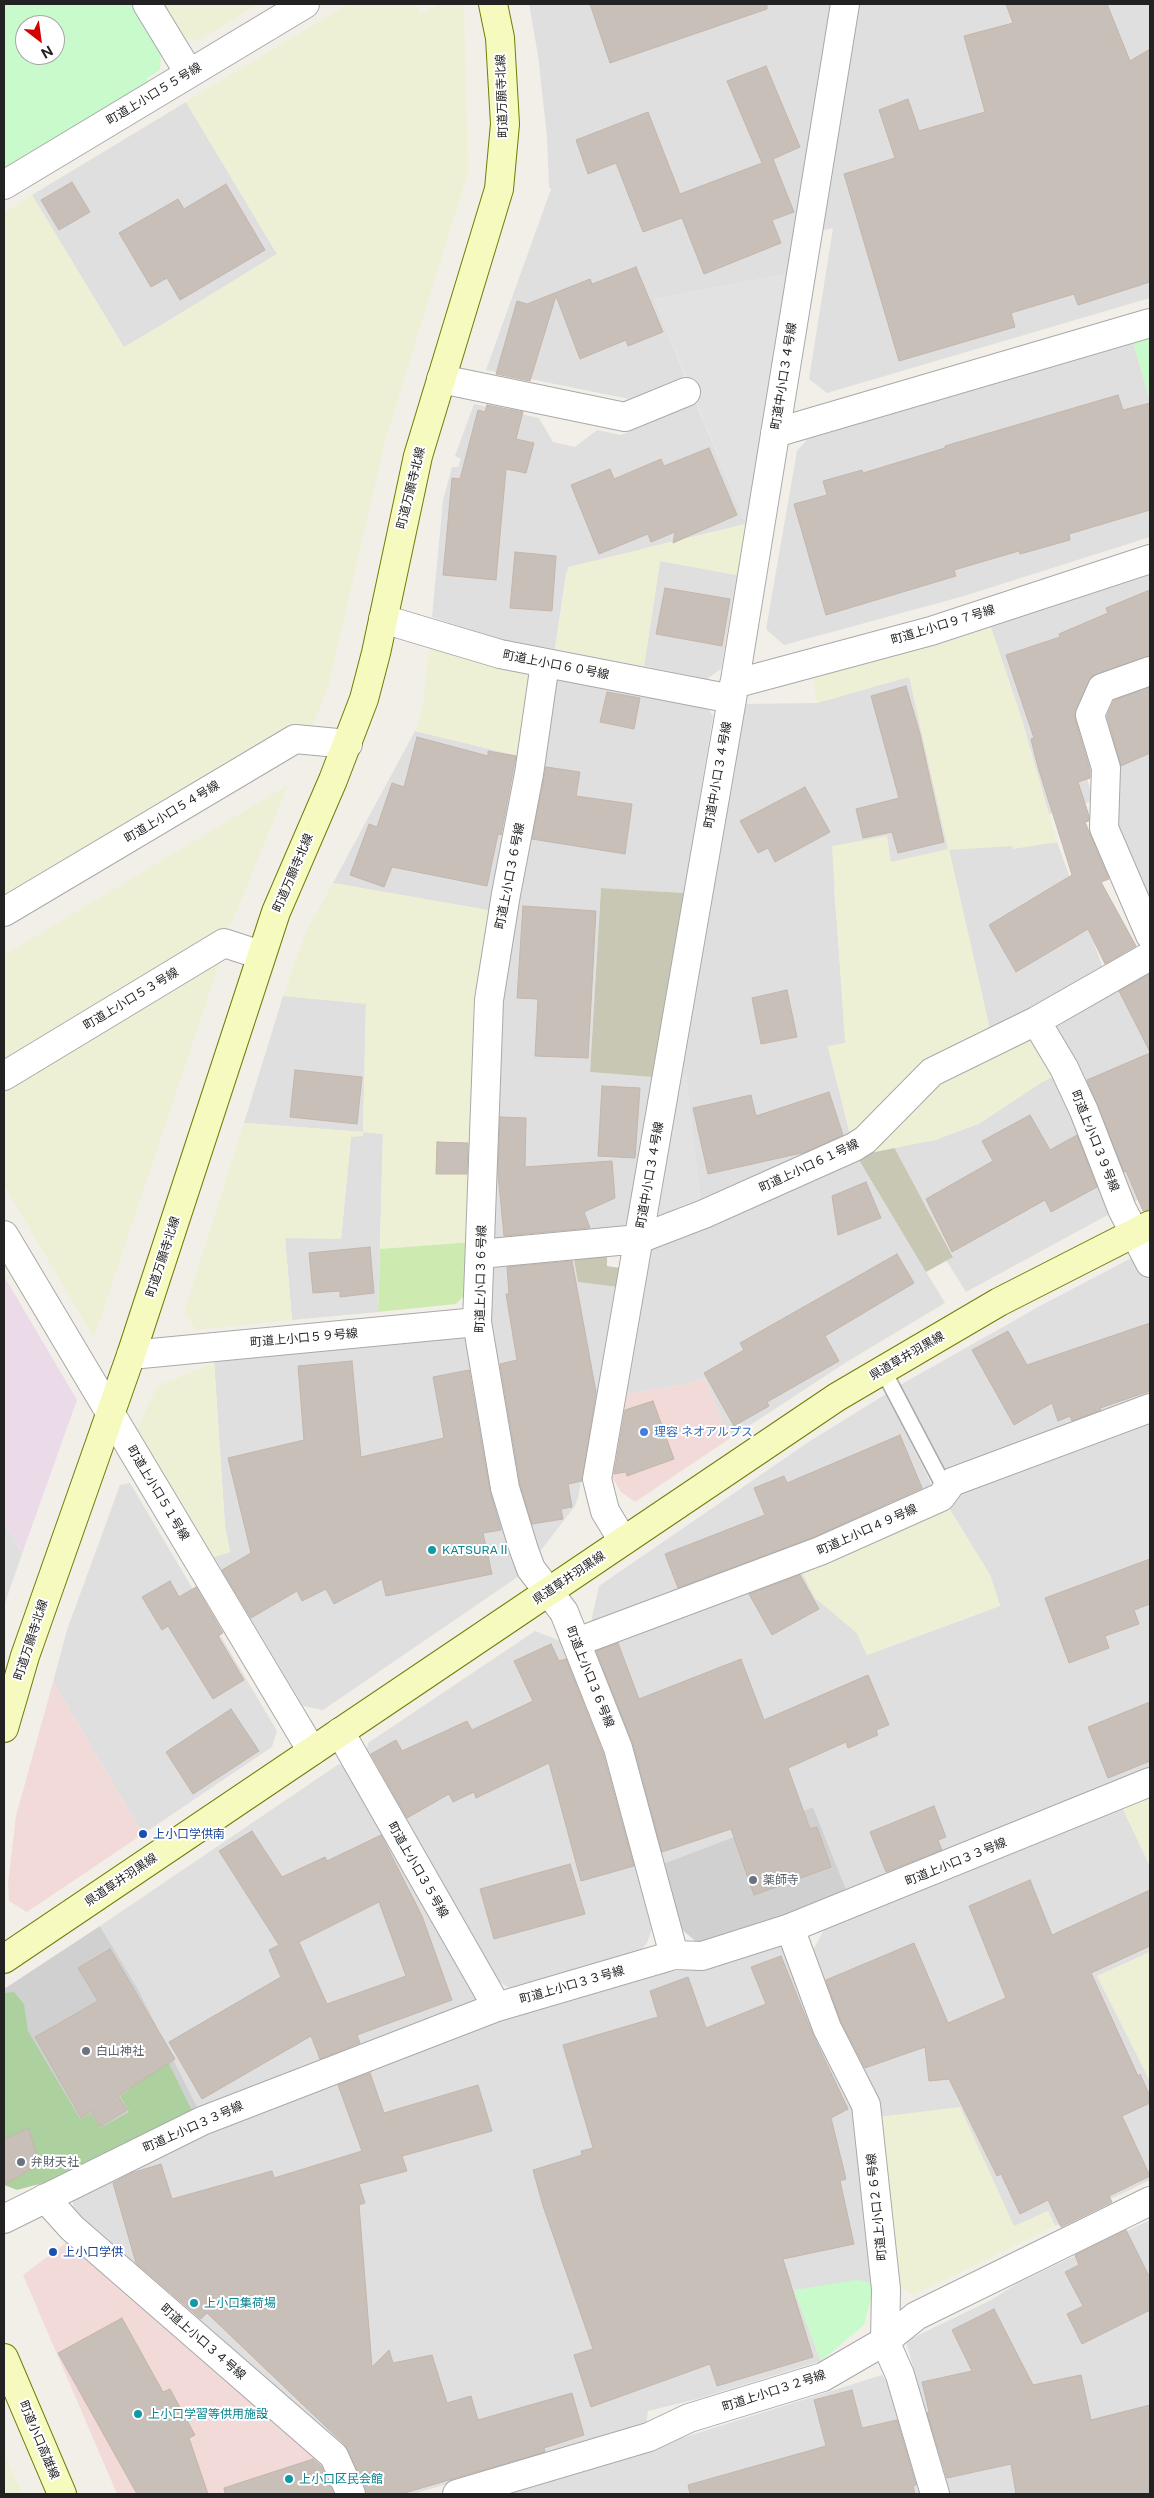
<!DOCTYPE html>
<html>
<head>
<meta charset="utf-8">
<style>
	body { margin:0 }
	#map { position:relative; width:1154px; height:2498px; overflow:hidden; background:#f2efe9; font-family:"Public Sans",sans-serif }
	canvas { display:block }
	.frame { position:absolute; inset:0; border:5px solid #222; pointer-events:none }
	.north { position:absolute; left:15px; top:15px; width:50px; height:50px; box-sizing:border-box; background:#fff; border:1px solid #a7a7a7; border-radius:50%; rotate:150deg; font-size:14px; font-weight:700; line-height:20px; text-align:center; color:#222 }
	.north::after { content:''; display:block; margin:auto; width:18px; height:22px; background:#d40000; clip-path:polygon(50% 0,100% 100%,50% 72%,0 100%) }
</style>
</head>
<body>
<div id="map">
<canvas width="1154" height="2498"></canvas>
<div class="frame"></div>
<div class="north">N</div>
</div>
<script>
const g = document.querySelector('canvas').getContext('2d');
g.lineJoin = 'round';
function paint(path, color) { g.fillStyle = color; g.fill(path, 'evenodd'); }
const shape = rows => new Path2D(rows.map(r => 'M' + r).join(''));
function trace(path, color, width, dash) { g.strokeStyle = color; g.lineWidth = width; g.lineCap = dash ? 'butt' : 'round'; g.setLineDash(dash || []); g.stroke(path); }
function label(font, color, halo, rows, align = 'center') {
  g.font = font + ' "Public Sans","Noto Sans JP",sans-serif'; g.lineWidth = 4; g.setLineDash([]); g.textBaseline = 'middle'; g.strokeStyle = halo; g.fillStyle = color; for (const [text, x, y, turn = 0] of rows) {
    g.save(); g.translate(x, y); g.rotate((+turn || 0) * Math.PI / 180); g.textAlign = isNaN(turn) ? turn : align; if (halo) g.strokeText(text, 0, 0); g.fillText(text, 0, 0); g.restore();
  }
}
paint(shape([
	[529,4,833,4,788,274,654,299,685,376,629,399,486,370,551,189,549,187,547,137,538,55],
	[858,4,1150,4,1150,298,827,393,809,379,833,228,820,231],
	[186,102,277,254,124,348,32,195],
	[1133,342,1150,400,1150,537,964,596,784,645,766,629,797,451,811,435,852,425],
	[696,403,746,524,646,548,566,573,555,649,503,641,432,617,443,500,452,467,458,467,461,459,455,456,474,404,539,418,553,442,575,447,597,430,621,435],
	[660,561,737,575,721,669,707,679,644,666],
	[1150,573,1150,659,1081,683,1075,705,1092,766,1085,770,1093,801,1049,814,1021,717,990,625],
	[561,675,703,702,713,716,684,893,601,888,590,1072,652,1077,627,1232,489,1243,497,1000,550,684],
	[909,676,1013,848,1057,842,1103,968,990,1030,949,850,834,887,846,1043,828,1047,850,1134,700,1199,686,1074,678,1075,741,704,817,703],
	[1150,685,1150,898,1116,822,1103,716,1111,698],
	[415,731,523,757,493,911,333,883],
	[1150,969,1150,1195,1128,1204,1071,1058,1056,1027],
	[283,996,366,1003,363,1132,383,1134,378,1312,292,1320,285,1238,341,1238,351,1137,363,1132,244,1123],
	[1058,1074,1115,1211,966,1292,946,1260,953,1256,894,1147,935,1140,980,1123,1042,1082],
	[859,1160,945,1303,845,1363,729,1439,705,1378,687,1384,625,1394,650,1247],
	[573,1254,578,1282,617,1287,578,1498,575,1506,535,1558,513,1484,488,1318,488,1278,493,1266],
	[1137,1255,1150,1278,1150,1405,947,1477,900,1385,1040,1306],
	[461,1336,470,1342,522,1574,323,1710,303,1706,214,1557,230,1552,225,1526,214,1360],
	[886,1394,937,1495,591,1622,599,1586,810,1441],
	[1150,1412,1150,1768,848,1894,813,1807,660,1865,589,1646,798,1564,841,1618,857,1633,867,1655,1000,1606,990,1575,944,1500],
	[130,1483,277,1731,272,1747,143,1834,53,1682,67,1630,120,1485],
	[4,1522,22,1554,4,1606],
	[535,1631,563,1642,604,1742,653,1926,647,1943,638,1953,513,1990,492,1978,365,1757,368,1743],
	[339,1764,349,1767,481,2001,199,2111,139,1991,100,1926],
	[1121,1805,1150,1866,1150,1952,1098,1976,1150,2081,1150,2180,1055,2226,1048,2211,1014,2227,991,2180,879,2117,832,2009,812,1952,825,1928],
	[773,1943,784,1949,854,2108,875,2283,794,2290,821,2361,697,2399,648,2411,646,2425,413,2494,371,2494,357,2454,306,2415,73,2214,73,2195,205,2131,513,2012,661,1972,692,1970],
	[1150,2220,1150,2494,947,2494,906,2341,991,2300,1018,2283],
	[882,2375,891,2388,922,2494,504,2494]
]), '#e0dfdf');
paint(shape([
	[705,1378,729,1439,635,1502,621,1492,608,1471,625,1394,687,1384],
	[53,1682,143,1834,27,1912,9,1901,8,1884,16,1816],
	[71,2239,323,2461,339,2494,117,2494,23,2275]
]), '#f2dad9');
paint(shape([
	[4,1276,77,1400,22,1554,4,1522]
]), '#ebdbe8');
paint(shape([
	[813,1807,848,1894,700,1945,678,1926,660,1865],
	[100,1926,139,1991,199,2111,46,2184,30,2126,4,2137,4,1989]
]), '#d0d0d0');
paint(shape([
	[601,888,684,893,652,1077,590,1072],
	[894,1147,953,1257,926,1272,859,1160,870,1153],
	[607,1252,607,1266,620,1268,617,1287,578,1282,573,1254]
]), '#c7c7b4');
paint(shape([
	[164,4,258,4,198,41,184,38],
	[348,4,415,4,421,14,439,4,464,4,468,172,386,438,328,687,312,728,4,898,4,213,32,195,124,347,175,317,277,254,186,102],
	[746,524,737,575,660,561,644,666,555,649,568,567],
	[990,625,1021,717,1057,842,1013,849,1012,846,949,850,990,1030,850,1134,828,1046,845,1043,832,846,887,836,891,862,948,849,909,677,817,703,813,678],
	[430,642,534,675,523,757,415,731,422,712],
	[288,785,231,925,4,1062,4,955],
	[333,883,493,911,473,1242,380,1249,383,1134,363,1132,363,1136,351,1137,341,1239,285,1238,292,1320,196,1330,184,1312,244,1123,363,1132,366,1004,283,996,305,934],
	[223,953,136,1212,94,1338,4,1185,4,1085],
	[1034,1037,1058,1074,1042,1082,980,1123,965,1129,935,1140,870,1153,938,1079],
	[214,1363,225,1526,230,1552,214,1557,137,1429,157,1386],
	[944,1500,990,1575,1000,1605,867,1655,857,1633,815,1598,798,1564],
	[1150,1793,1150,1866,1121,1805],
	[1150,1952,1150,2081,1097,1976],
	[960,2107,1014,2226,1048,2211,1055,2226,913,2295,898,2286,879,2117],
	[4,2453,22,2494,4,2494]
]), '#eef0d5');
paint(shape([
	[473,1242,466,1294,456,1304,378,1312,380,1249]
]), '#cdebb0');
paint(shape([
	[14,1992,24,2004,28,2031,80,2119,91,2113,100,2128,129,2112,120,2096,130,2089,115,2063,139,2002,192,2111,47,2182,17,2190,4,2185,4,1993]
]), '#add19e');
paint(shape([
	[4,4,133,4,161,50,160,70,147,78,149,83,4,170],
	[25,25,55,25,55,55,25,55],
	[1150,336,1150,400,1133,342],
	[857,2280,875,2283,864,2325,821,2361,794,2290]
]), '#c8facc');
paint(shape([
	[788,274,746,524,654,299],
	[686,1073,700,1199,655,1217,678,1075]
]), '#e2e2e2');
const building = shape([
	[590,4,767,4,767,9,610,63,590,4],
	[1006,4,1107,4,1130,61,1150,49,1150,282,1078,305,1074,294,1011,313,1015,327,899,361,844,174,895,158,879,110,908,99,919,131,985,112,964,36,1013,23,1006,4],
	[766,66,800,147,773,159,794,212,772,220,781,243,704,274,682,218,643,232,616,163,588,174,576,140,648,112,680,194,762,163,727,81,766,66],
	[72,182,90,212,59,230,41,200,72,182],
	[226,184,265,250,180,300,167,278,151,287,119,233,178,199,184,209,226,184],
	[636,267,663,332,628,346,626,340,580,359,556,296,530,381,496,374,517,301,527,304,590,279,592,284,636,267],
	[1118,395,1123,410,1150,403,1150,510,1069,534,1070,540,1020,554,1019,551,954,570,956,576,826,615,794,504,827,495,823,481,862,470,863,473,945,448,945,446,1118,395],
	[487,405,523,412,516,439,534,443,526,473,506,469,496,580,443,575,452,478,460,479,478,410,485,412,487,405],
	[709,448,737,515,673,543,675,532,651,542,648,534,599,554,571,485,610,469,614,479,661,459,664,466,709,448],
	[515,552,556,556,552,611,510,608,515,552],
	[665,588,730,599,722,646,656,634,665,588],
	[1150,590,1150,656,1092,676,1076,709,1075,719,1090,770,1090,778,1078,782,1089,816,1089,821,1085,822,1109,879,1101,882,1136,946,1105,964,1088,929,1016,972,989,925,1072,875,1038,767,1031,739,1034,738,1006,655,1060,637,1059,634,1108,613,1106,608,1150,590],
	[906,686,920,734,944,842,898,853,892,832,863,838,856,809,899,798,871,696,906,686],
	[1150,687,1150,753,1121,766,1107,716,1114,700,1150,687],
	[607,692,640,698,634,729,600,722,607,692],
	[417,737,488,756,488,751,516,756,501,835,498,834,487,886,392,867,384,887,350,875,369,824,377,827,392,783,404,787,417,737],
	[546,767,580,772,576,796,632,804,625,854,532,839,546,767],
	[805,787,830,832,775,862,768,848,758,853,740,821,805,787],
	[523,906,596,911,588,1058,535,1056,538,999,517,998,523,906],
	[1150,974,1150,1052,1119,991,1150,974],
	[787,990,797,1037,761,1044,752,998,787,990],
	[1150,1053,1150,1209,1143,1211,1126,1171,1124,1172,1087,1080,1150,1053],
	[295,1070,362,1077,357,1124,290,1117,295,1070],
	[602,1086,640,1088,635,1158,598,1156,602,1086],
	[829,1092,843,1135,806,1152,708,1174,693,1108,751,1095,756,1116,829,1092],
	[1030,1115,1050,1150,1077,1135,1097,1187,1051,1212,1045,1200,952,1252,926,1199,993,1161,982,1141,1030,1115],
	[500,1117,526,1118,525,1167,612,1161,615,1198,584,1212,590,1228,504,1236,498,1174,500,1117],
	[437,1142,468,1143,467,1174,436,1174,437,1142],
	[866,1182,881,1218,838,1235,832,1196,866,1182],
	[370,1247,374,1293,340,1297,340,1291,313,1293,309,1253,370,1247],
	[897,1254,914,1283,825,1336,839,1361,767,1402,769,1406,734,1426,704,1373,744,1350,740,1343,897,1254],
	[572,1261,596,1392,582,1481,568,1484,572,1507,561,1509,563,1519,532,1524,520,1484,500,1364,517,1360,506,1294,509,1294,507,1267,572,1261],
	[1150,1323,1150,1391,1100,1408,1101,1410,1072,1421,1070,1416,1058,1421,1052,1403,1014,1425,972,1350,1008,1331,1027,1365,1150,1323],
	[352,1361,361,1457,444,1438,433,1377,469,1370,490,1491,501,1530,483,1533,492,1574,386,1596,382,1579,334,1604,326,1589,302,1601,297,1591,251,1618,222,1570,251,1553,228,1458,304,1440,298,1366,352,1361],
	[653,1401,674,1459,627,1476,626,1472,614,1474,625,1410,653,1401],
	[900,1435,922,1488,814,1537,678,1588,665,1554,765,1515,754,1488,784,1476,787,1483,900,1435],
	[1150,1559,1150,1604,1134,1610,1139,1624,1105,1636,1109,1648,1069,1663,1045,1598,1150,1559],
	[800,1575,819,1609,772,1635,749,1594,800,1575],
	[170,1581,179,1597,196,1587,223,1633,218,1636,244,1680,213,1699,168,1626,162,1630,142,1597,170,1581],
	[618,1643,639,1699,741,1659,764,1720,868,1675,889,1725,876,1730,878,1735,848,1748,846,1742,788,1768,810,1829,817,1827,831,1867,754,1895,731,1829,662,1852,633,1744,596,1651,618,1643],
	[551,1644,559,1661,566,1659,603,1753,634,1866,581,1881,549,1763,476,1798,474,1792,453,1802,449,1794,407,1818,371,1754,396,1740,402,1751,467,1721,472,1730,533,1701,514,1661,551,1644],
	[1150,1702,1150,1761,1108,1778,1088,1727,1150,1702],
	[231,1709,259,1751,193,1794,166,1752,231,1709],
	[934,1806,946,1837,938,1840,942,1850,886,1872,870,1832,934,1806],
	[252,1831,282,1877,325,1857,327,1861,381,1835,422,1916,452,2000,357,2035,360,2043,320,2059,311,2036,202,2099,169,2042,281,1977,269,1950,279,1945,219,1851,252,1831],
	[379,1902,406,1976,327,2004,299,1942,379,1902],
	[570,1864,585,1914,494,1939,480,1889,570,1864],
	[1030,1880,1052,1935,1150,1890,1150,1946,1091,1973,1138,2076,1140,2074,1150,2096,1150,2103,1122,2116,1150,2176,1109,2196,1112,2202,1061,2227,1048,2200,1020,2214,1001,2174,997,2176,949,2079,929,2081,925,2047,865,2068,841,2022,826,1980,914,1943,948,2023,1006,1998,969,1906,1030,1880],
	[110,1949,175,2059,118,2096,127,2110,100,2127,91,2111,81,2118,35,2037,98,2001,78,1968,110,1949],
	[781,1956,813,2035,848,2109,831,2118,846,2179,840,2181,854,2244,783,2259,813,2357,717,2386,710,2364,591,2407,574,2355,593,2349,543,2206,533,2170,582,2155,581,2151,593,2148,563,2045,658,2017,650,1991,688,1977,706,2028,766,2004,751,1967,781,1956],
	[370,2073,384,2113,478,2085,492,2131,402,2156,407,2171,359,2184,365,2203,359,2205,372,2367,389,2350,393,2363,432,2355,447,2403,471,2396,478,2420,572,2393,584,2435,544,2448,545,2452,401,2494,366,2494,344,2444,207,2313,201,2319,136,2263,113,2183,132,2173,161,2164,172,2199,272,2171,274,2178,362,2151,338,2085,370,2073],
	[29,2128,39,2164,4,2185,4,2139,29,2128],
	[1126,2230,1150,2278,1150,2310,1082,2344,1067,2314,1083,2306,1065,2272,1079,2265,1075,2255,1126,2230],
	[994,2309,1033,2385,1081,2375,1091,2420,1150,2405,1150,2494,1016,2494,1011,2464,947,2478,927,2413,929,2412,922,2382,972,2371,952,2330,994,2309],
	[122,2318,163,2392,170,2389,195,2435,189,2438,208,2494,137,2494,58,2353,122,2318],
	[852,2390,862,2428,897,2420,916,2485,913,2486,915,2494,690,2494,688,2485,826,2446,814,2400,852,2390],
	[313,2459,321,2466,334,2494,225,2494,224,2488,313,2459]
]);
paint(building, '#c7bfb8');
trace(building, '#c4b6ab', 1);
const lane = shape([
	[883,1370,946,1490]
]);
const street = shape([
	[147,4,189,73],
	[4,185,305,4],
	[441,379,625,417,686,392],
	[775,433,1150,323],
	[383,619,500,654,732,699],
	[545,663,529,774,506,894,489,1000,477,1322,505,1488,524,1550,531,1569,564,1612,618,1748,674,1955],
	[1150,671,1102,688,1090,715,1106,768,1104,828,1150,935],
	[734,684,931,631,1150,559],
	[4,912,295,739,348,744],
	[1036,1021,1064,1068,1084,1111,1122,1209,1150,1263],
	[4,1076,224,943,261,955],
	[4,1235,312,1751],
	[480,1254,639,1239,704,1214,854,1147,865,1140,932,1072,1036,1021,1150,956],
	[131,1355,477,1322],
	[623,1541,605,1511,597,1479,732,699,845,4],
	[577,1642,820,1551,941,1497,952,1482,1150,1408],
	[340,1732,497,2007],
	[790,1928,827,2028,866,2105,886,2289,885,2341,900,2375,935,2494],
	[45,2198,72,2228,334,2456,351,2494],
	[4,2219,202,2121,497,2007,674,1955,702,1956,790,1928,1150,1782],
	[457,2494,649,2437,689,2418,823,2377,885,2341,916,2316,1150,2201]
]);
const secondary = shape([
	[4,1728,25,1656,131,1355,276,912,333,780,364,699,376,653,418,456,499,189,505,124,500,38,493,4],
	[4,1959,837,1397,999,1302,1150,1225],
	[4,2358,62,2494]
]);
trace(lane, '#a9a9a9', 18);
trace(street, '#a9a9a9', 30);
trace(secondary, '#707d05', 30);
trace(lane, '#fff', 15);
trace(street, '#fff', 28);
trace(secondary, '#f7fabf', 28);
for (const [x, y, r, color] of [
	[644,1432,5,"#3f7fe0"],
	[432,1550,5,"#0f9aa8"],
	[143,1834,5,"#1a4fb4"],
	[753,1880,5,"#6b7280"],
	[86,2051,5,"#6b7280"],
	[21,2162,5,"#6b7280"],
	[53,2252,5,"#1a4fb4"],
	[194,2303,5,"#0f9aa8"],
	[138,2414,5,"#0f9aa8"],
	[289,2479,5,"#0f9aa8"]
]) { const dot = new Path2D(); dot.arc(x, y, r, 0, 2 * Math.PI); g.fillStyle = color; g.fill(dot); trace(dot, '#fff', 2); }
label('12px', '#222', '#fff', [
	["町道上小口５５号線",154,94,-31],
	["町道万願寺北線",502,96,-92],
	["町道中小口３４号線",784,376,-81],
	["町道万願寺北線",411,488,-76],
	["町道上小口９７号線",943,625,-17],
	["町道上小口６０号線",556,665,11],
	["町道中小口３４号線",718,775,-80],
	["町道上小口５４号線",172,812,-31],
	["町道万願寺北線",293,873,-67],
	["町道上小口３６号線",510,876,-79],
	["町道上小口５３号線",131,999,-31],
	["町道上小口３９号線",1095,1141,68],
	["町道上小口６１号線",809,1166,-25],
	["町道中小口３４号線",650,1175,-80],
	["町道万願寺北線",163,1257,-72],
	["町道上小口３６号線",481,1279,-89],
	["町道上小口５９号線",304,1338,-5],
	["県道草井羽黒線",907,1356,-30],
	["町道上小口５１号線",158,1493,59],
	["町道上小口４９号線",867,1530,-24],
	["県道草井羽黒線",569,1578,-34],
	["町道万願寺北線",31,1640,-72],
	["町道上小口３６号線",590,1677,68],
	["町道上小口３３号線",956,1862,-22],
	["町道上小口３５号線",418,1870,60],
	["県道草井羽黒線",121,1880,-34],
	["町道上小口３３号線",572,1985,-16],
	["町道上小口３３号線",193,2127,-24],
	["町道上小口２６号線",877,2207,-96],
	["町道上小口３４号線",203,2342,41],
	["町道上小口３２号線",774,2391,-18],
	["町道小口高雄線",39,2440,67]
]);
label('12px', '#366cbe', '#fff', [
	["理容 ネオアルプス",654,1432]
], 'left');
label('12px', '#0d838f', '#fff', [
	["KATSURAⅡ",442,1550],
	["上小口集荷場",204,2303],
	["上小口学習等供用施設",148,2414],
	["上小口区民会館",299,2479]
], 'left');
label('12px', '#164399', '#fff', [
	["上小口学供南",153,1834],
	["上小口学供",63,2252]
], 'left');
label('12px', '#5b616d', '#fff', [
	["薬師寺",763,1880],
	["白山神社",96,2051],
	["弁財天社",31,2162]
], 'left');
</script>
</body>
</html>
